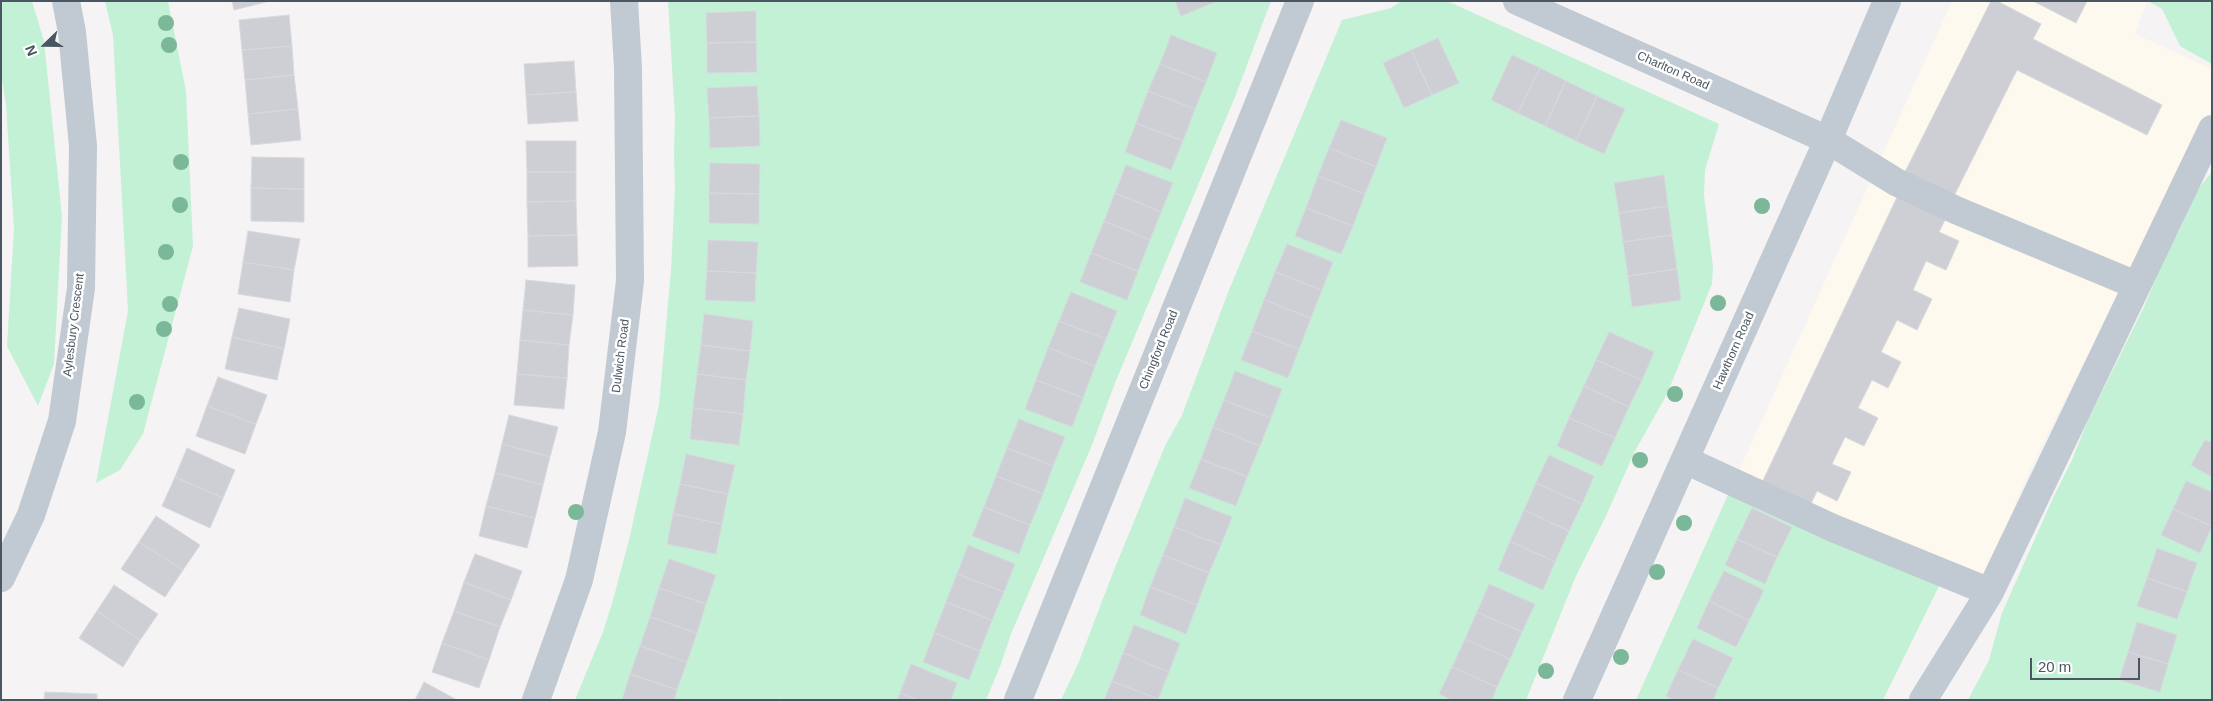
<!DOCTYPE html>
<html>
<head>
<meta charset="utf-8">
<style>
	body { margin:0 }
	#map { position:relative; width:2213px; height:701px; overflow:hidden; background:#f5f3f3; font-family:Arial,sans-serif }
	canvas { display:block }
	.frame { position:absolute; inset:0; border:2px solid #4a5661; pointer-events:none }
	.north { position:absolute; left:20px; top:20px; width:50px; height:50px; -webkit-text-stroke:4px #fff; paint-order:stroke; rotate:248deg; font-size:14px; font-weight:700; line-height:20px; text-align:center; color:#4a5661 }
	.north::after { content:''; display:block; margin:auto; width:18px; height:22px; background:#4a5661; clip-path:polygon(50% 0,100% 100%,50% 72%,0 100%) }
	.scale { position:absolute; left:2030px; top:658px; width:110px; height:22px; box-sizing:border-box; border:2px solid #4a5661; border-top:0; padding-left:6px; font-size:15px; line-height:18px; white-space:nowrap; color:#4a5661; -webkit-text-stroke:4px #fff; paint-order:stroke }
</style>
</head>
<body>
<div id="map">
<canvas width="2213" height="701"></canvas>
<div class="frame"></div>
<div class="north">N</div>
<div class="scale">20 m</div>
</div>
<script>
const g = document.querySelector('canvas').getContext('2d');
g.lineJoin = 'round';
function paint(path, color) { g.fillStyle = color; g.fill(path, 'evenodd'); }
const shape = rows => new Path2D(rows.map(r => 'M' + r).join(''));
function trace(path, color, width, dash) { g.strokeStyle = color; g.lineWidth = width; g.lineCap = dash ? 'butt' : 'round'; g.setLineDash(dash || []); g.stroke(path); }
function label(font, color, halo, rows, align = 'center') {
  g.font = font + ' Arial,sans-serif'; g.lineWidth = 5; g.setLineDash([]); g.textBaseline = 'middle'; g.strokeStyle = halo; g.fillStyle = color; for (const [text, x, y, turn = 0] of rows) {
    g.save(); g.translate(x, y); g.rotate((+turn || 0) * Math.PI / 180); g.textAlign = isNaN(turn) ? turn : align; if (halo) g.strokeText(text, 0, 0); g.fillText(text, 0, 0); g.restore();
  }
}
paint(shape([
	[1952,1,2147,1,2135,34,2212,69,2212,109,2031,467,1984,577,1732,486]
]), '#fdf9ef');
paint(shape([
	[1,1,32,1,44,41,62,216,54,364,38,406,7,346,14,229,6,105,1,74],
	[105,1,168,1,186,91,193,246,143,434,120,470,96,483,128,311,113,35],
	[668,1,1271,1,1235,97,1115,383,1092,445,1011,634,1001,664,986,700,780,700,780,696,779,700,575,700,603,632,613,600,629,540,659,405,671,270,675,189,674,153,675,118],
	[1401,1,1447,1,1719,124,1705,170,1704,195,1713,267,1712,284,1667,394,1635,451,1605,518,1576,576,1526,700,1061,700,1078,664,1114,570,1165,446,1182,415,1229,290,1342,20,1391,8],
	[2148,1,2212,1,2212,64,2180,46,2162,9],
	[2212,172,2212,700,1968,700,1989,660,2002,613,2053,498,2072,460,2088,420,2144,307,2162,263,2180,229,2198,189],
	[1732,486,1941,582,1883,700,1636,700]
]), '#c3f1d5');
const building = shape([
	[232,1,270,1,234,10,232,1],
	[1175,1,1217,1,1181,16,1175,1],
	[1991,1,1997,1,2041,24,2033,39,2162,105,2147,135,2017,70,1952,200,1903,176,1991,1],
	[2033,1,2087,1,2076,23,2033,1],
	[756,11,756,42,707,43,706,13,756,11],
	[289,15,292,46,242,50,239,20,289,15],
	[1171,35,1217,53,1206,82,1160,64,1171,35],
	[1438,38,1459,83,1432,95,1411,50,1438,38],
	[756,42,757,72,707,73,707,43,756,42],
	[292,46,294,75,245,80,242,50,292,46],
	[1411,50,1432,95,1404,108,1383,63,1411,50],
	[1512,55,1540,68,1518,113,1491,100,1512,55],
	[574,61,576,92,526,95,524,64,574,61],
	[1160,64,1206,82,1195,109,1148,91,1160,64],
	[1540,68,1566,81,1545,126,1518,113,1540,68],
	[294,75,298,109,248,114,245,80,294,75],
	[1566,81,1597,96,1576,141,1545,126,1566,81],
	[757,86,759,116,709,118,707,88,757,86],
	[1148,91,1195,109,1183,141,1136,123,1148,91],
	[576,92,578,121,528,124,526,95,576,92],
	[1597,96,1625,109,1604,154,1576,141,1597,96],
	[298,109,301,140,251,145,248,114,298,109],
	[759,116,760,146,710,148,709,118,759,116],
	[1341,120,1387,138,1376,167,1329,148,1341,120],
	[1136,123,1183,141,1171,170,1125,152,1136,123],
	[526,141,576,141,576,172,527,172,526,141],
	[1329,148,1376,167,1365,194,1318,176,1329,148],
	[252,157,304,158,304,189,251,188,252,157],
	[710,163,760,164,759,194,709,193,710,163],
	[1126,165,1173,183,1161,212,1115,193,1126,165],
	[527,172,576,172,576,201,527,202,527,172],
	[1664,175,1668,206,1619,213,1614,183,1664,175],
	[1318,176,1365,194,1353,226,1306,208,1318,176],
	[251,188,304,189,304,222,251,221,251,188],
	[709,193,759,194,759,224,709,223,709,193],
	[1115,193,1161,212,1150,240,1104,221,1115,193],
	[1899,193,1947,216,1939,232,1959,241,1946,270,1926,261,1913,290,1932,299,1917,330,1897,320,1881,352,1901,362,1888,388,1872,380,1858,408,1878,418,1864,446,1845,437,1832,464,1851,472,1837,501,1817,491,1807,512,1759,489,1899,193],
	[576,201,577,235,528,236,527,202,576,201],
	[1668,206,1672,235,1623,242,1619,213,1668,206],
	[1306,208,1353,226,1341,254,1295,236,1306,208],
	[1104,221,1150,240,1138,271,1091,253,1104,221],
	[248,231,300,239,294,270,243,262,248,231],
	[577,235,578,266,528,267,528,236,577,235],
	[1672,235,1677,269,1628,276,1623,242,1672,235],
	[708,240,758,242,756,273,707,271,708,240],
	[1287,244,1333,262,1322,290,1275,272,1287,244],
	[1091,253,1138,271,1127,300,1080,282,1091,253],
	[243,262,294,270,290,302,238,294,243,262],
	[1677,269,1681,300,1632,307,1628,276,1677,269],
	[707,271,756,273,755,302,705,300,707,271],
	[1275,272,1322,290,1311,318,1264,300,1275,272],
	[526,280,575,285,573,315,523,310,526,280],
	[1071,292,1117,311,1106,339,1059,321,1071,292],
	[1264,300,1311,318,1299,349,1252,331,1264,300],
	[239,308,290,319,284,349,232,337,239,308],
	[523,310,573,315,569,345,520,340,523,310],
	[704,314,753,321,750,351,701,345,704,314],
	[1059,321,1106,339,1095,366,1048,348,1059,321],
	[1252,331,1299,349,1288,378,1241,360,1252,331],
	[1609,332,1654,352,1642,380,1596,360,1609,332],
	[232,337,284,349,277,380,225,369,232,337],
	[520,340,569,345,567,378,517,374,520,340],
	[701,345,750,351,746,380,697,374,701,345],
	[1048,348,1095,366,1083,398,1036,380,1048,348],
	[1596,360,1642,380,1629,407,1584,386,1596,360],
	[1235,371,1282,389,1271,418,1224,400,1235,371],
	[517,374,567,378,564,409,514,405,517,374],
	[697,374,746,380,743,414,693,408,697,374],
	[218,377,267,395,256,424,207,406,218,377],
	[1036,380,1083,398,1072,427,1025,409,1036,380],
	[1584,386,1629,407,1615,438,1569,418,1584,386],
	[1224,400,1271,418,1260,446,1213,427,1224,400],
	[207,406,256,424,245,454,196,436,207,406],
	[693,408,743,414,739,445,690,439,693,408],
	[509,415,558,427,550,457,502,444,509,415],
	[1569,418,1615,438,1602,466,1557,446,1569,418],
	[1019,419,1065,437,1053,466,1007,448,1019,419],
	[1213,427,1260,446,1247,477,1201,459,1213,427],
	[2205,440,2212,443,2212,477,2191,465,2205,440],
	[502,444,550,457,543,485,495,473,502,444],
	[187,448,235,470,223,498,175,477,187,448],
	[1007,448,1053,466,1043,494,996,476,1007,448],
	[686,454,735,465,728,494,680,484,686,454],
	[1549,455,1594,476,1582,504,1536,483,1549,455],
	[1201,459,1247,477,1236,506,1189,488,1201,459],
	[495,473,543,485,535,518,486,506,495,473],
	[996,476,1043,494,1030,525,984,507,996,476],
	[175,477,223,498,210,528,162,506,175,477],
	[2186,481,2212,492,2212,526,2173,509,2186,481],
	[1536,483,1582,504,1569,531,1524,510,1536,483],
	[680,484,728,494,722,524,673,514,680,484],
	[1185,498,1232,517,1221,545,1174,527,1185,498],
	[486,506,535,518,527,548,479,536,486,506],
	[984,507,1030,525,1019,554,972,536,984,507],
	[1752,508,1792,527,1777,557,1737,539,1752,508],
	[2173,509,2212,526,2200,553,2161,535,2173,509],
	[1524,510,1569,531,1555,562,1510,541,1524,510],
	[673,514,722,524,716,554,667,544,673,514],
	[156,516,200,545,183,570,139,542,156,516],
	[1174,527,1221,545,1209,573,1163,555,1174,527],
	[1737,539,1777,557,1765,584,1725,565,1737,539],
	[1510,541,1555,562,1543,590,1498,570,1510,541],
	[139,542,183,570,165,597,121,569,139,542],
	[968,545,1015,564,1004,592,957,574,968,545],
	[2157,548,2197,563,2187,592,2147,578,2157,548],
	[475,554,522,571,511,600,464,582,475,554],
	[1163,555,1209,573,1197,605,1150,587,1163,555],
	[669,559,716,575,706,604,659,588,669,559],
	[1724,571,1764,590,1749,621,1709,601,1724,571],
	[957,574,1004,592,992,620,946,602,957,574],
	[2147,578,2187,592,2177,619,2137,606,2147,578],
	[464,582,511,600,500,627,454,611,464,582],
	[1489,584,1535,604,1522,632,1477,612,1489,584],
	[114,585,158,614,140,640,97,611,114,585],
	[1150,587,1197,605,1186,634,1140,615,1150,587],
	[659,588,706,604,697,633,650,617,659,588],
	[1709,601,1749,621,1736,647,1697,628,1709,601],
	[946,602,992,620,980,651,934,633,946,602],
	[97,611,140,640,123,667,79,638,97,611],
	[454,611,500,627,489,660,442,643,454,611],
	[1477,612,1522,632,1510,659,1465,639,1477,612],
	[650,617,697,633,687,662,640,646,650,617],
	[2137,622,2177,635,2168,664,2128,652,2137,622],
	[1134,625,1180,643,1169,672,1123,653,1134,625],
	[934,633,980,651,969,680,923,662,934,633],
	[1465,639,1510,659,1497,687,1452,667,1465,639],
	[1693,639,1733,658,1718,688,1678,670,1693,639],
	[442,643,489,660,479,688,432,672,442,643],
	[640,646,687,662,677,690,630,674,640,646],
	[2128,652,2168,664,2160,692,2119,680,2128,652],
	[1123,653,1169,672,1158,699,1112,681,1123,653],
	[911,664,957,683,951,700,917,700,900,693,911,664],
	[1452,667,1497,687,1492,700,1452,700,1439,694,1452,667],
	[1678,670,1718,688,1713,700,1674,700,1666,696,1678,670],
	[630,674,677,690,674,700,622,700,630,674],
	[1112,681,1158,699,1158,700,1104,700,1112,681],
	[424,682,457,700,415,700,424,682],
	[45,692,97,694,97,700,44,700,45,692],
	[900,693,917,700,897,700,900,693]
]);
paint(building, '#cdcfd5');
trace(building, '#d7d9de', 1);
trace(shape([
	[1517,1,1828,140,1896,182,1958,211,2136,285],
	[1685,460,1833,528,1990,592],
	[1,578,31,515,62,421,81,288,83,146,72,32,66,1],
	[536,700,579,580,612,432,630,281,628,68,624,1],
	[1018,700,1300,1],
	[1577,700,1828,140,1887,1],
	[1923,700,1990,592,2212,129]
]), '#c1cad2', 28);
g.fillStyle = '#7bb799';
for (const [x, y] of [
	[166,23],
	[169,45],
	[181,162],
	[180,205],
	[1762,206],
	[166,252],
	[1718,303],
	[170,304],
	[164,329],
	[1675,394],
	[137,402],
	[1640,460],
	[576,512],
	[1684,523],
	[1657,572],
	[1621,657],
	[1546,671]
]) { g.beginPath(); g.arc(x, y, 8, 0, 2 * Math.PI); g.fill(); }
label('12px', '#4a5661', '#fff', [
	["Charlton Road",1673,71,24],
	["Aylesbury Crescent",74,325,-83],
	["Chingford Road",1159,350,-68],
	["Hawthorn Road",1734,351,-66],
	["Dulwich Road",621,356,-83]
]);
</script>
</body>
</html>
